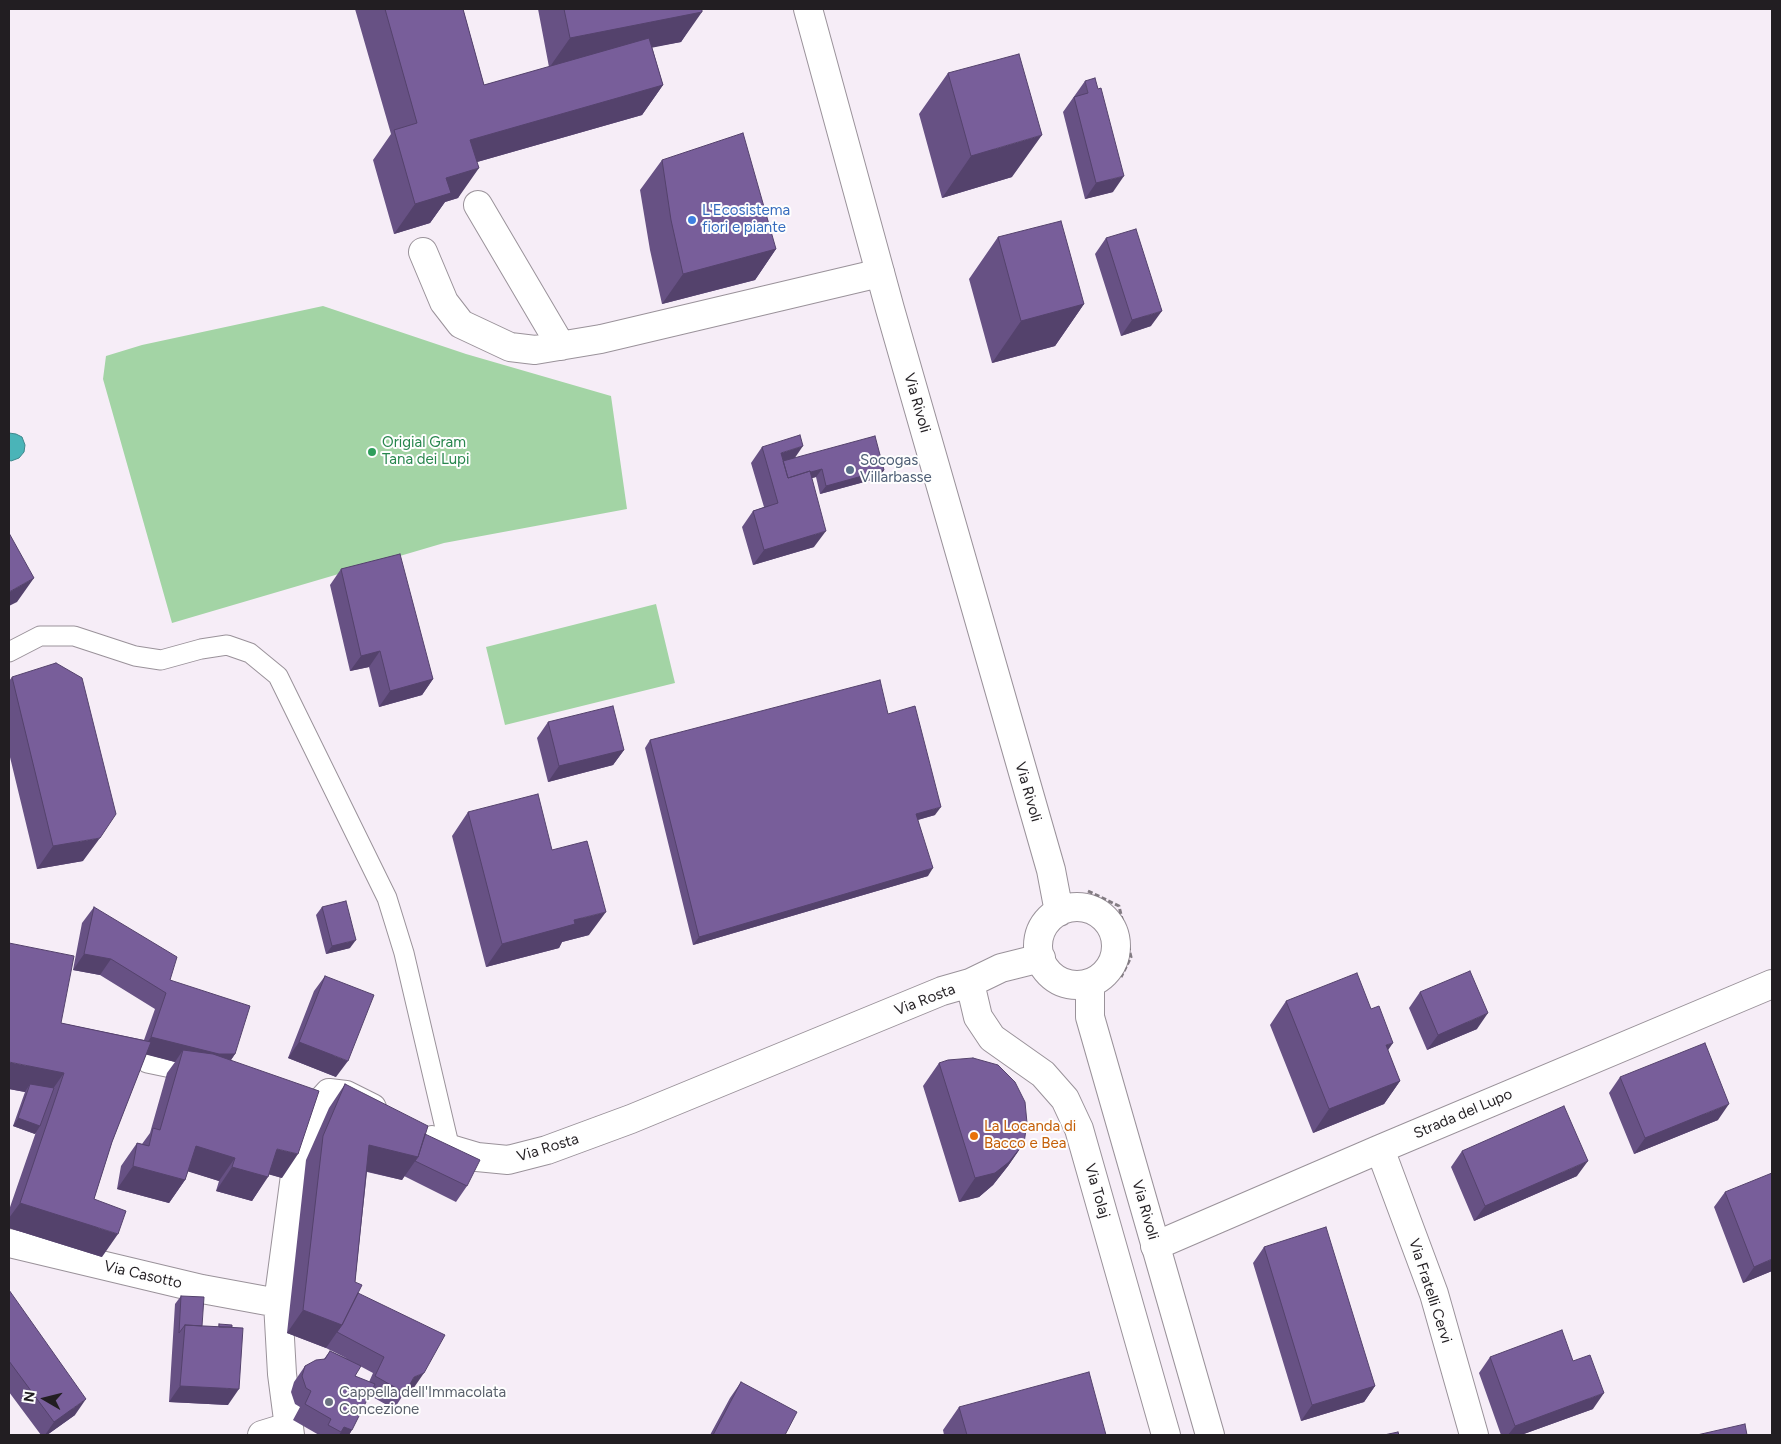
<!DOCTYPE html>
<html>
<head>
<meta charset="utf-8">
<style>
	body { margin:0 }
	#map { position:relative; width:1781px; height:1444px; overflow:hidden; background:#f6edf7; font-family:Figtree,sans-serif }
	canvas { display:block }
	.frame { position:absolute; inset:0; border:10px solid #221e22; pointer-events:none }
	.north { position:absolute; left:20px; top:1374px; width:50px; height:50px; -webkit-text-stroke:4px #fefefe; paint-order:stroke; rotate:278deg; font-size:14px; font-weight:700; line-height:20px; text-align:center; color:#221e22 }
	.north::after { content:''; display:block; margin:auto; width:18px; height:22px; background:#221e22; clip-path:polygon(50% 0,100% 100%,50% 72%,0 100%) }
</style>
</head>
<body>
<div id="map">
<canvas width="1781" height="1444"></canvas>
<div class="frame"></div>
<div class="north">N</div>
</div>
<script>
const g = document.querySelector('canvas').getContext('2d');
g.lineJoin = 'round';
function paint(path, color) { g.fillStyle = color; g.fill(path, 'evenodd'); }
const shape = rows => new Path2D(rows.map(r => 'M' + r).join(''));
function trace(path, color, width, dash) { g.strokeStyle = color; g.lineWidth = width; g.lineCap = dash ? 'butt' : 'round'; g.setLineDash(dash || []); g.stroke(path); }
function label(font, color, halo, rows, align = 'center') {
  g.font = font + ' Figtree,sans-serif'; g.lineWidth = 4; g.setLineDash([]); g.textBaseline = 'middle'; g.strokeStyle = halo; g.fillStyle = color; for (const [text, x, y, turn = 0] of rows) {
    g.save(); g.translate(x, y); g.rotate((+turn || 0) * Math.PI / 180); g.textAlign = isNaN(turn) ? turn : align; if (halo) g.strokeText(text, 0, 0); g.fillText(text, 0, 0); g.restore();
  }
}
paint(shape([
	[323,306,466,354,611,396,627,509,444,543,172,623,103,379,106,356,142,345],
	[656,604,675,683,505,725,486,647]
]), '#a3d4a5');
const water = shape([
	[9,433,16,434,22,437,25,445,24,452,19,458,11,461,9,460,9,433]
]);
paint(water, '#4ab4b8');
trace(water, '#3e878b', 1);
const service = shape([
	[9,652,40,636,74,636,135,656,161,660,201,649,227,645,250,653,278,676,387,898,404,953,450,1149],
	[147,1063,195,1073]
]);
const minor = shape([
	[478,205,561,346],
	[423,252,444,302,461,324,510,347,535,350,601,339,880,273],
	[970,983,978,1017,992,1038,1043,1074,1065,1099,1079,1129,1166,1435],
	[432,1140,450,1149,477,1157,508,1160,547,1150,631,1119,942,991,970,983,1001,968,1041,958],
	[1380,1149,1434,1294,1474,1435],
	[9,1243,202,1289,278,1303],
	[1155,1246,1380,1149,1772,984],
	[262,1435,288,1427],
	[290,1435,282,1374,278,1303,296,1168,311,1121,320,1103,329,1093,346,1095,372,1108]
]);
const tertiary = shape([
	[808,9,890,309,1051,870,1059,912],
	'1038 946a39 39 0 1 1 78 0a39 39 0 1 1-78 0Z',
	[1090,983,1090,1017,1210,1435]
]);
trace(service, '#9a929a', 21);
trace(minor, '#9a929a', 30);
trace(tertiary, '#9a929a', 30);
trace(shape([
	[1088,891,1119,906,1131,957,1121,977]
]), '#827b82', 3, [5, 2.5]);
trace(service, '#fff', 19);
trace(minor, '#fff', 28);
trace(tertiary, '#fff', 28);
paint(shape([
	[355,9,463,9,484,85,549,67,538,9,702,9,681,42,652,47,663,85,642,115,477,162,458,198,445,202,430,223,394,234,373,160,391,134],
	[948,73,1012,177,942,198,919,114],
	[1085,81,1113,192,1085,199,1063,112],
	[662,160,776,249,755,280,662,304,650,250,640,190],
	[998,237,1084,304,1055,346,992,363,969,279],
	[1106,238,1151,326,1121,336,1095,254],
	[762,447,795,458,884,470,879,478,820,494,816,477,812,478,814,547,753,565,742,527,753,511,764,507,751,463],
	[341,569,433,679,422,695,379,707,369,667,350,671,330,585],
	[12,677,83,861,37,869,9,753,9,681],
	[888,714,935,815,918,820,928,876,693,945,645,748,650,740],
	[548,722,624,750,613,765,548,782,537,738],
	[468,812,552,850,589,935,562,942,559,948,486,967,452,836],
	[94,907,170,980,235,1054,231,1060,282,1178,269,1174,252,1201,216,1191,219,1181,188,1171,185,1180,169,1203,117,1189,121,1166,137,1143,142,1144,150,1133,167,1073,175,1062,146,1054,112,1142,94,1199,102,1257,9,1228,9,1210,36,1132,35,1134,13,1126,25,1092,9,1089,61,1023,144,1040,155,1009,100,975,73,970,82,923],
	[322,907,350,948,326,954,316,915],
	[325,976,336,1077,288,1058,314,991],
	[1420,992,1477,1029,1427,1050,1409,1008],
	[1286,1001,1371,1009,1400,1081,1384,1104,1313,1133,1270,1025],
	[939,1063,1024,1143,1008,1166,993,1185,979,1197,959,1202,923,1086],
	[1620,1077,1718,1120,1634,1154,1609,1093],
	[345,1084,425,1134,467,1186,456,1202,404,1176,402,1180,367,1172,355,1282,358,1293,413,1389,405,1392,394,1409,369,1395,349,1435,319,1435,293,1420,300,1407,295,1404,291,1392,294,1382,305,1366,324,1359,330,1351,348,1359,326,1348,287,1333,306,1160,329,1108],
	[360,1366,373,1373,369,1382,355,1376],
	[1462,1151,1577,1176,1474,1221,1451,1167],
	[1725,1192,1772,1271,1743,1283,1714,1207],
	[1264,1247,1375,1386,1364,1402,1301,1421,1253,1263],
	[9,1290,75,1415,47,1435,41,1435,9,1392],
	[181,1296,202,1326,218,1327,219,1324,228,1405,169,1402,175,1304],
	[1490,1357,1573,1361,1593,1409,1521,1435,1501,1435,1479,1373],
	[741,1382,785,1435,710,1435,730,1398],
	[959,1407,1106,1435,944,1435,943,1430]
]), '#675184');
paint(shape([
	[702,12,681,42,549,68,570,38],
	[663,85,642,115,449,170,470,140],
	[1042,135,1012,177,942,198,971,156],
	[479,168,458,198,445,202,430,223,394,234,415,204,446,178],
	[1124,176,1113,192,1085,199,1096,183],
	[776,249,755,280,662,304,683,274],
	[1084,304,1055,346,992,363,1021,321],
	[1162,311,1151,326,1121,336,1132,320],
	[803,446,792,462,781,465,781,453],
	[822,469,816,477,779,487,785,479],
	[884,470,879,478,820,494,826,486],
	[826,531,814,547,753,565,764,550],
	[34,578,17,602,9,606,9,592],
	[380,651,369,667,350,671,361,656],
	[433,679,422,695,379,707,390,691],
	[624,750,613,765,548,782,559,766],
	[941,807,935,815,910,822,916,814],
	[100,838,83,861,37,869,53,846],
	[933,868,928,876,693,945,699,937],
	[606,912,589,935,562,942,559,948,486,967,502,944,574,920],
	[356,940,350,948,326,954,332,946],
	[84,954,111,959,100,975,73,970],
	[1488,1013,1477,1029,1427,1050,1438,1035],
	[151,1037,235,1054,224,1070,183,1050,175,1062,140,1053],
	[299,1042,348,1061,336,1077,288,1058],
	[1393,1043,1377,1066,1386,1045],
	[9,1062,64,1073,48,1096,30,1084,25,1092,9,1089],
	[1400,1081,1384,1104,1313,1133,1329,1109],
	[1729,1104,1718,1120,1634,1154,1645,1138],
	[18,1118,40,1126,35,1134,13,1126],
	[1024,1143,1008,1166,993,1185,979,1197,959,1202,975,1178],
	[369,1145,418,1157,402,1180,353,1168],
	[196,1146,235,1158,219,1181,180,1169],
	[277,1149,298,1154,282,1178,260,1172],
	[1588,1161,1577,1176,1474,1221,1485,1206],
	[133,1166,185,1180,169,1203,117,1189],
	[232,1167,268,1177,252,1201,216,1191],
	[20,1203,118,1234,102,1257,9,1228,9,1218],
	[1772,1259,1772,1271,1743,1283,1754,1267],
	[303,1310,342,1325,326,1348,287,1333],
	[424,1373,413,1389,403,1393,414,1377],
	[180,1386,239,1389,228,1405,169,1402],
	[1375,1386,1364,1402,1301,1421,1312,1405],
	[1604,1393,1593,1409,1521,1435,1508,1435,1515,1426],
	[86,1399,75,1415,47,1435,45,1435,54,1422],
	[344,1427,352,1430,349,1435,339,1435]
]), '#54426c');
const building = shape([
	[385,9,463,9,484,85,649,38,663,85,470,140,479,168,446,178,451,193,415,204,394,130,417,123,385,9],
	[564,9,702,9,702,12,570,38,564,9],
	[1019,54,1042,135,971,156,948,73,1019,54],
	[1095,78,1098,89,1101,88,1124,176,1096,183,1074,97,1088,93,1085,81,1095,78],
	[743,133,776,249,683,274,671,220,662,160,743,133],
	[1061,221,1084,304,1021,321,998,237,1061,221],
	[1136,229,1162,311,1132,320,1106,238,1136,229],
	[800,435,803,446,781,453,788,478,810,471,826,531,764,550,753,511,778,503,762,447,800,435],
	[875,436,884,470,826,486,822,469,811,472,810,471,788,478,783,461,875,436],
	[9,533,34,578,9,592,9,533],
	[400,554,433,679,390,691,380,651,361,656,341,569,400,554],
	[56,663,82,678,116,814,100,838,53,846,12,677,56,663],
	[880,680,888,714,915,706,941,807,916,814,933,868,699,937,650,740,880,680],
	[613,706,624,750,559,766,548,722,613,706],
	[538,794,552,850,587,841,606,912,574,920,575,924,502,944,468,812,538,794],
	[346,901,356,940,332,946,322,907,346,901],
	[94,907,177,957,170,980,250,1006,235,1054,219,1054,151,1037,166,993,111,959,84,954,94,907],
	[9,943,74,956,61,1023,151,1042,112,1142,94,1199,126,1211,118,1234,20,1203,64,1073,9,1062,9,943],
	[1470,971,1488,1013,1438,1035,1420,992,1470,971],
	[1357,973,1371,1009,1379,1006,1393,1043,1386,1045,1400,1081,1329,1109,1286,1001,1357,973],
	[325,976,374,995,348,1061,299,1042,325,976],
	[1705,1043,1729,1104,1645,1138,1620,1077,1705,1043],
	[183,1050,213,1054,319,1091,298,1154,277,1149,268,1177,232,1167,235,1158,196,1146,185,1180,133,1166,137,1143,149,1146,153,1128,160,1130,183,1050],
	[973,1058,998,1065,1015,1082,1025,1102,1027,1123,1024,1143,1009,1162,995,1173,975,1178,939,1063,948,1060,973,1058],
	[30,1084,54,1088,40,1126,18,1118,30,1084],
	[345,1084,428,1126,418,1157,369,1145,355,1282,362,1285,342,1325,303,1310,323,1136,345,1084],
	[1564,1106,1588,1161,1485,1206,1462,1151,1564,1106],
	[425,1134,480,1160,467,1186,415,1161,418,1157,425,1134],
	[1772,1173,1772,1259,1754,1267,1725,1192,1772,1173],
	[1326,1227,1375,1386,1312,1405,1264,1247,1326,1227],
	[9,1290,86,1399,54,1422,9,1361,9,1290],
	[358,1293,445,1335,424,1373,414,1377,405,1393,375,1376,384,1357,337,1332,342,1325,358,1293],
	[181,1296,204,1297,202,1326,185,1325,179,1333,181,1296],
	[219,1324,232,1325,232,1327,219,1327,219,1324],
	[185,1325,243,1328,239,1389,180,1386,185,1325],
	[1562,1330,1573,1361,1590,1355,1604,1393,1515,1426,1490,1357,1562,1330],
	[330,1351,361,1366,355,1376,375,1384,352,1430,344,1427,341,1432,328,1425,331,1419,305,1404,311,1391,306,1388,302,1376,305,1366,316,1360,325,1359,330,1351],
	[1089,1372,1106,1435,967,1435,959,1407,1089,1372],
	[741,1382,797,1412,785,1435,713,1435,741,1382],
	[1745,1424,1747,1435,1697,1435,1745,1424],
	[1398,1432,1399,1435,1384,1435,1398,1432]
]);
paint(building, '#785e9a');
trace(building, '#54426c', 1);
for (const [x, y, r, color] of [
	[692,220,5,"#3f7fe0"],
	[372,452,5,"#2e9e5b"],
	[850,470,5,"#5c6f8a"],
	[974,1136,5,"#e8710a"],
	[329,1402,5,"#6b7280"]
]) { const dot = new Path2D(); dot.arc(x, y, r, 0, 2 * Math.PI); g.fillStyle = color; g.fill(dot); trace(dot, '#fefefe', 2); }
label('15px', '#366cbe', '#fefefe', [
	["L'Ecosistema",702,211],
	["fiori e piante",702,228]
], 'left');
label('15px', '#221e22', '#fefefe', [
	["Via Rivoli",917,403,74],
	["Via Rivoli",1028,792,74],
	["Via Rosta",925,1000,-21],
	["Strada del Lupo",1463,1114,-23],
	["Via Rosta",548,1148,-17],
	["Via Tolaj",1097,1191,74],
	["Via Rivoli",1145,1210,74],
	["Via Casotto",143,1275,13],
	["Via Fratelli Cervi",1430,1291,72]
]);
label('15px', '#27864d', '#fefefe', [
	["Origial Gram",382,443],
	["Tana dei Lupi",382,460]
], 'left');
label('15px', '#4e5e75', '#fefefe', [
	["Socogas",860,461],
	["Villarbasse",860,478]
], 'left');
label('15px', '#c56008', '#fefefe', [
	["La Locanda di",984,1127],
	["Bacco e Bea",984,1144]
], 'left');
label('15px', '#5b616d', '#fefefe', [
	["Cappella dell'Immacolata",339,1393],
	["Concezione",339,1410]
], 'left');
</script>
</body>
</html>
